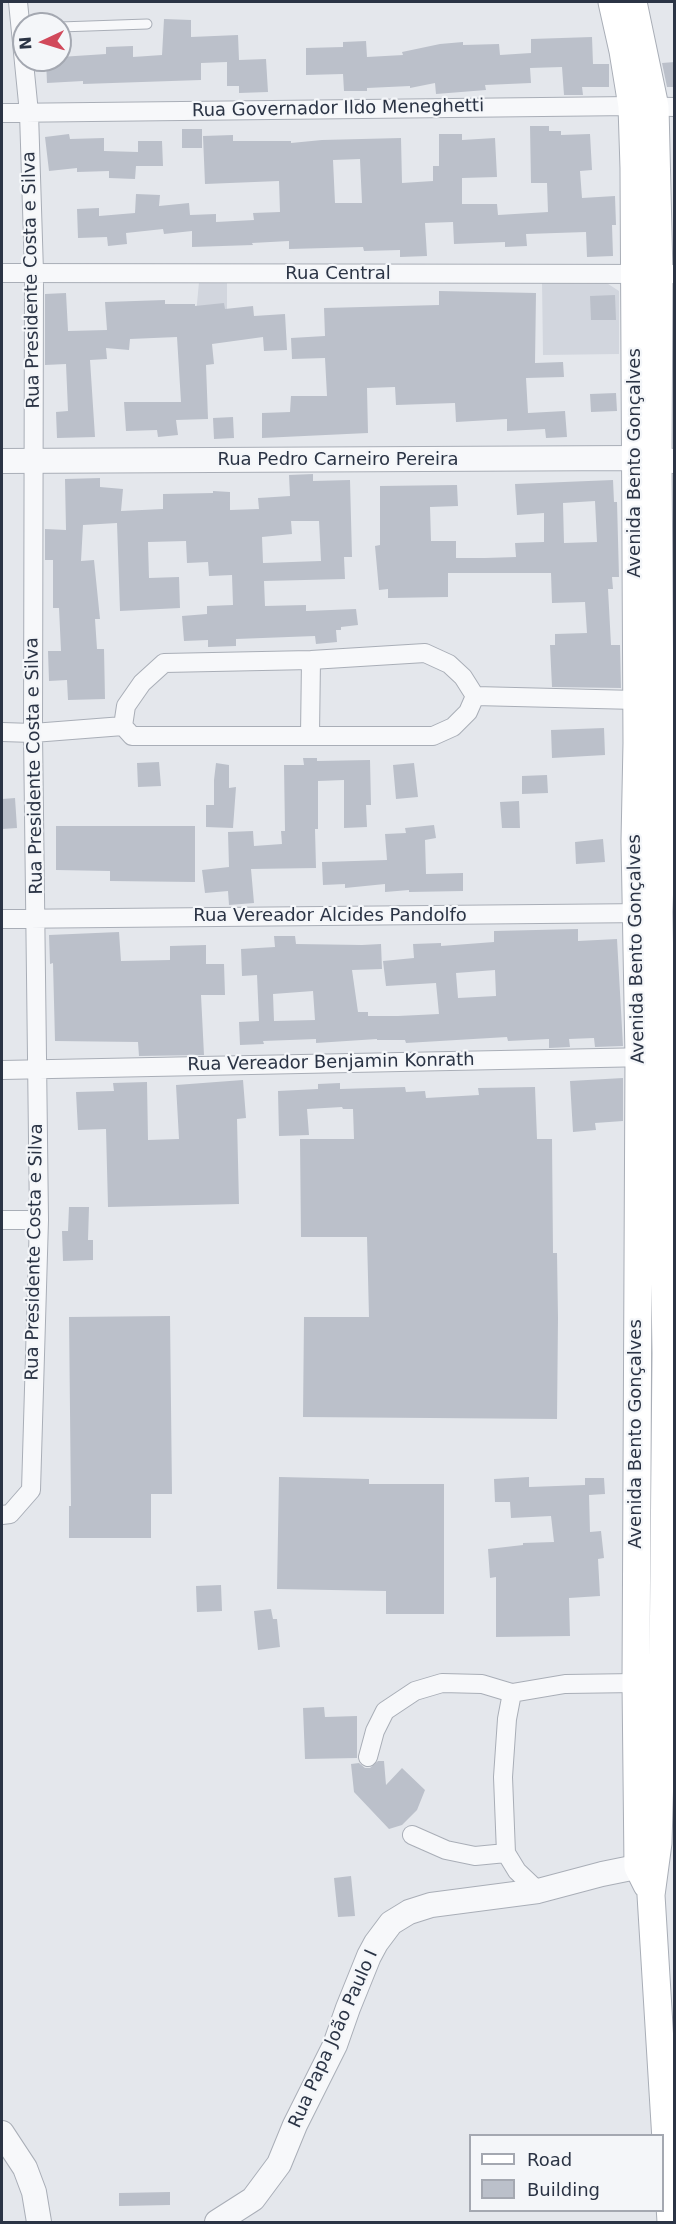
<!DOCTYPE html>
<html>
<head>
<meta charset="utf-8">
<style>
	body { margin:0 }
	#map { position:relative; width:676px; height:2224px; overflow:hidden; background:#e4e7ec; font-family:"DejaVu Sans",sans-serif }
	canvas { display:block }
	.frame { position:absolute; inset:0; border:3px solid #2b3445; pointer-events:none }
	.legend { position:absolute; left:469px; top:2134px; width:195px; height:78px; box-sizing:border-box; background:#f4f6f9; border:2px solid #a4a8b1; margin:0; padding:8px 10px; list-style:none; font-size:18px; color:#2b3445 }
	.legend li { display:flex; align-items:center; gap:12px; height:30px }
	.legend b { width:30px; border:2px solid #a4a8b1 }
	.north { position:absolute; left:12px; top:12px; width:60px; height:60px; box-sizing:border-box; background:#f4f6f9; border:2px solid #a4a8b1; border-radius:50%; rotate:266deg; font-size:16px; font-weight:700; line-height:24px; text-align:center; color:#2b3445 }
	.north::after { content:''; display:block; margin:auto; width:21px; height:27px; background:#d1495b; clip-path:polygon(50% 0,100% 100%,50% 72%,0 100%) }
</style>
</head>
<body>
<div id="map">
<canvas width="676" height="2224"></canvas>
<div class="frame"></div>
<ul class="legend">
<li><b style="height:8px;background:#fff"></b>Road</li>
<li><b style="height:16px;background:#bbc0ca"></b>Building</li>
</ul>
<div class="north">N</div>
</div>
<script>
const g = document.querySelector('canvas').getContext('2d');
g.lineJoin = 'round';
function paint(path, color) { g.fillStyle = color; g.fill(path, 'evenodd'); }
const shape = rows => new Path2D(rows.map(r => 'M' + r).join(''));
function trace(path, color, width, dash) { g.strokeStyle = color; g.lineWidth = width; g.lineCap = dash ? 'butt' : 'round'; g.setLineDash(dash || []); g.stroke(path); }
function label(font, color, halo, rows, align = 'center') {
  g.font = font + ' "DejaVu Sans",sans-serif'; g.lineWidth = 4.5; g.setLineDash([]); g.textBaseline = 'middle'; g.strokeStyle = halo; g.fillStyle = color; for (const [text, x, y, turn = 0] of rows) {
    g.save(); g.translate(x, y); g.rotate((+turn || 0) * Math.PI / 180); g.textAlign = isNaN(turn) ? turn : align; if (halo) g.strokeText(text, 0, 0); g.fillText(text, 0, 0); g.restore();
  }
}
paint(shape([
	[602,280,619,291,619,354,543,355,542,281],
	[199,282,227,282,227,324,195,325]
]), '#d2d6de');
paint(shape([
	[164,19,191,20,191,37,238,35,239,60,266,59,268,92,239,93,239,86,227,86,227,62,201,63,201,80,83,84,83,81,47,83,46,60,60,60,60,57,106,54,106,47,133,46,133,57,162,55],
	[592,37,593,64,609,64,609,87,582,87,583,95,564,95,562,67,530,68,531,83,485,85,486,90,436,94,435,83,410,88,410,86,367,88,367,91,344,91,343,74,306,75,306,48,343,47,343,42,366,41,367,57,403,55,402,52,440,44,463,42,463,45,499,44,500,55,531,53,531,39],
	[675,62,675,87,667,87,662,63],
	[530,126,549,126,549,131,561,131,561,135,590,134,592,170,580,171,582,198,615,196,616,225,612,225,613,256,587,257,586,232,526,234,527,246,505,247,505,242,454,244,453,222,425,223,427,256,400,257,400,250,364,251,363,247,289,249,289,241,252,243,253,245,192,247,192,231,164,234,163,229,126,233,127,244,108,246,107,237,78,238,77,209,99,208,99,216,135,213,136,194,160,195,159,206,189,203,190,215,216,214,216,222,254,220,253,213,280,212,279,181,205,184,203,136,233,135,233,141,291,141,291,143,322,140,401,138,402,183,433,181,433,166,439,166,439,134,462,134,462,140,495,138,497,177,462,178,462,204,497,204,498,215,548,212,547,183,531,183],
	[360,159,362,203,335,203,333,160],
	[182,129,202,129,202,148,182,148],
	[69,134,70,139,104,138,104,151,138,152,138,141,162,141,163,166,136,166,135,179,109,178,109,171,77,172,77,168,49,171,45,137],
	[439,291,536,293,535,363,563,362,564,377,526,378,528,413,565,411,567,437,546,438,545,429,507,431,507,419,456,422,455,403,396,405,395,387,367,388,368,433,262,438,262,413,290,412,291,396,327,396,325,358,292,359,291,338,325,336,324,308,439,305],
	[66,293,68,331,107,330,105,302,165,300,165,304,195,304,195,306,224,303,225,309,253,306,254,316,285,314,287,350,264,351,263,337,212,344,214,364,206,365,208,419,176,420,178,435,158,437,157,430,126,431,124,402,181,402,177,337,130,339,129,350,106,348,107,359,90,360,95,437,57,438,56,412,68,411,66,364,45,365,45,294],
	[615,295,616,320,591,320,590,296],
	[616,393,617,411,591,412,590,394],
	[233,417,234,438,214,439,213,418],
	[313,474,313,481,350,480,352,557,344,557,345,579,264,581,265,606,306,605,306,611,356,609,358,625,341,627,341,630,336,630,337,642,316,644,315,636,236,639,236,646,208,647,208,640,184,641,182,616,207,614,207,606,233,605,232,575,209,576,208,562,187,563,186,541,148,542,149,578,179,577,180,608,120,611,117,523,83,525,81,561,94,560,100,619,95,619,97,649,104,649,105,699,68,700,67,680,49,681,48,651,61,651,59,608,53,608,53,560,45,560,45,529,66,530,65,479,100,478,100,487,123,489,121,511,163,509,163,494,213,493,213,491,230,492,230,510,259,509,258,498,290,496,289,475],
	[291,521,319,521,321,561,263,563,262,537,292,534],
	[613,480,614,502,617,502,619,577,612,577,613,589,608,589,611,645,620,645,621,688,552,687,550,645,555,645,555,634,587,633,585,602,552,603,551,573,448,573,448,597,388,598,388,589,379,590,375,546,380,545,380,486,457,485,458,506,430,507,431,541,456,541,456,558,485,558,516,557,515,543,544,542,544,513,517,515,515,484],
	[595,501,597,542,564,543,563,503],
	[604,728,605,755,552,758,551,730],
	[303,758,317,758,317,761,370,760,371,805,366,805,367,827,344,828,344,780,318,781,318,829,315,829,316,868,251,869,254,903,229,905,228,891,205,893,202,870,229,867,228,832,253,831,254,846,282,844,281,831,285,831,284,765,304,765],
	[159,762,161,786,138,787,137,763],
	[216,763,229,765,229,788,236,787,233,828,206,827,206,805,214,805,214,780],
	[414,763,418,797,396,799,393,765],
	[547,775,548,793,522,794,522,776],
	[15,798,17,828,2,829,2,799],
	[519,801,520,828,502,828,500,802],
	[434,825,436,838,425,840,426,874,463,873,463,891,409,892,409,890,385,892,385,884,345,888,345,884,323,885,322,862,387,860,385,834,406,833,405,828],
	[56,826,195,826,195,882,110,881,110,871,56,870],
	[603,839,605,862,576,864,575,842],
	[578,929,578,941,617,939,623,1046,595,1047,594,1038,569,1039,570,1047,549,1048,549,1039,508,1041,507,1037,406,1043,405,1040,377,1040,377,1039,316,1043,316,1039,263,1041,264,1044,240,1045,239,1022,259,1021,257,975,242,976,241,949,275,947,274,936,295,936,296,944,362,945,381,944,382,969,352,970,358,1012,368,1012,368,1016,398,1016,439,1014,436,983,386,986,383,961,414,958,413,944,441,943,441,946,494,942,494,931],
	[495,970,496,996,458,998,456,973],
	[313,991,315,1020,274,1021,273,994],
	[119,932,121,961,170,960,170,946,206,945,206,964,224,964,225,995,201,995,204,1055,139,1056,138,1042,55,1041,53,963,50,964,49,935],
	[623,1078,623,1121,595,1123,596,1130,573,1132,570,1081],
	[243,1080,246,1118,237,1119,239,1204,108,1207,106,1129,78,1130,76,1092,114,1091,113,1083,147,1082,148,1140,179,1139,176,1085],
	[340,1083,340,1089,405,1087,406,1092,425,1091,426,1098,479,1095,478,1088,535,1087,537,1139,552,1139,553,1253,557,1253,558,1318,557,1419,303,1417,304,1317,369,1317,367,1237,301,1237,300,1139,354,1139,353,1109,343,1109,342,1107,307,1109,309,1135,279,1136,278,1091,318,1089,318,1084],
	[69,1207,89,1207,88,1240,93,1240,93,1260,63,1261,62,1231,68,1231],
	[170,1316,172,1494,151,1494,151,1538,69,1538,69,1506,71,1506,69,1317],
	[279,1477,369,1479,369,1484,444,1484,444,1614,386,1614,386,1591,277,1589],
	[529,1477,529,1487,585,1485,585,1478,604,1478,605,1494,589,1495,590,1532,601,1531,604,1558,598,1559,600,1596,569,1598,570,1636,496,1637,496,1577,490,1578,488,1549,523,1545,523,1543,554,1542,551,1516,511,1518,510,1502,495,1502,494,1479],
	[221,1585,222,1611,197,1612,196,1586],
	[271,1609,273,1619,277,1619,280,1647,258,1650,254,1611],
	[324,1707,325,1717,357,1716,357,1758,305,1759,303,1708],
	[378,1761,384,1761,386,1785,402,1768,425,1790,417,1810,402,1825,389,1829,354,1792,351,1764,359,1763,365,1768,370,1768],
	[351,1876,355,1916,338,1917,334,1878],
	[170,2192,170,2205,119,2206,119,2193]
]), '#bbc0ca');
const service = shape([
	[60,27,147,24]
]);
const minor = shape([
	[2,113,632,106,674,107],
	[2,273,674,274],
	[123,726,126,706,142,683,164,663,311,660,425,653,449,664,463,677,475,696],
	[2,732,33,733,123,726,132,736,433,736,453,727,468,712,475,696,636,700],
	[310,735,311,660],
	[2,919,648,913],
	[2,1070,650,1057],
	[2,1220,39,1220],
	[2,1515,10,1514,31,1490,39,1220,33,733,34,272,29,113,18,2],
	[368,1757,375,1731,385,1711,415,1691,442,1683,482,1684,512,1693],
	[412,1835,446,1850,475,1856,506,1853,517,1871,538,1891],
	[506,1853,503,1777,507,1719,512,1693,565,1684,636,1683]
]);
const tertiary = shape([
	[2,461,634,458,674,461],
	[2,2133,25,2168,34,2192,39,2222],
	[217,2222,253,2199,279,2164,295,2125,335,2045,348,2008,369,1956,376,1943,391,1923,409,1912,431,1905,538,1891,602,1874,656,1863]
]);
const secondary = shape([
	[612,2,623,51,632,106,634,168,637,743,635,841,639,1057,636,1683,638,1867,647,1885],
	[633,2,655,107,659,274,658,461,661,841,659,912,666,1353,663,1671,658,1843,651,1895,671,2222]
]);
trace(service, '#a9aeb7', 11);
trace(minor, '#a9aeb7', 20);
trace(tertiary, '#a9aeb7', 26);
trace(secondary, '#a9aeb7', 29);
trace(service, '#f7f8fa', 9);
trace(minor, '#f7f8fa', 18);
trace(tertiary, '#f7f8fa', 24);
trace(secondary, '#fff', 27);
label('18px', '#2b3445', '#f4f6f9', [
	["Rua Governador Ildo Meneghetti",338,109,-1],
	["Rua Central",338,274],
	["Rua Presidente Costa e Silva",32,280,-91],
	["Rua Pedro Carneiro Pereira",338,460],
	["Avenida Bento Gonçalves",635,463,-90],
	["Rua Presidente Costa e Silva",35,766,-91],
	["Rua Vereador Alcides Pandolfo",330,916],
	["Avenida Bento Gonçalves",637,949,-91],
	["Rua Vereador Benjamin Konrath",331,1063,-1],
	["Rua Presidente Costa e Silva",35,1252,-89],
	["Avenida Bento Gonçalves",636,1434,-90],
	["Rua Papa João Paulo I",334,2039,-66]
]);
</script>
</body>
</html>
